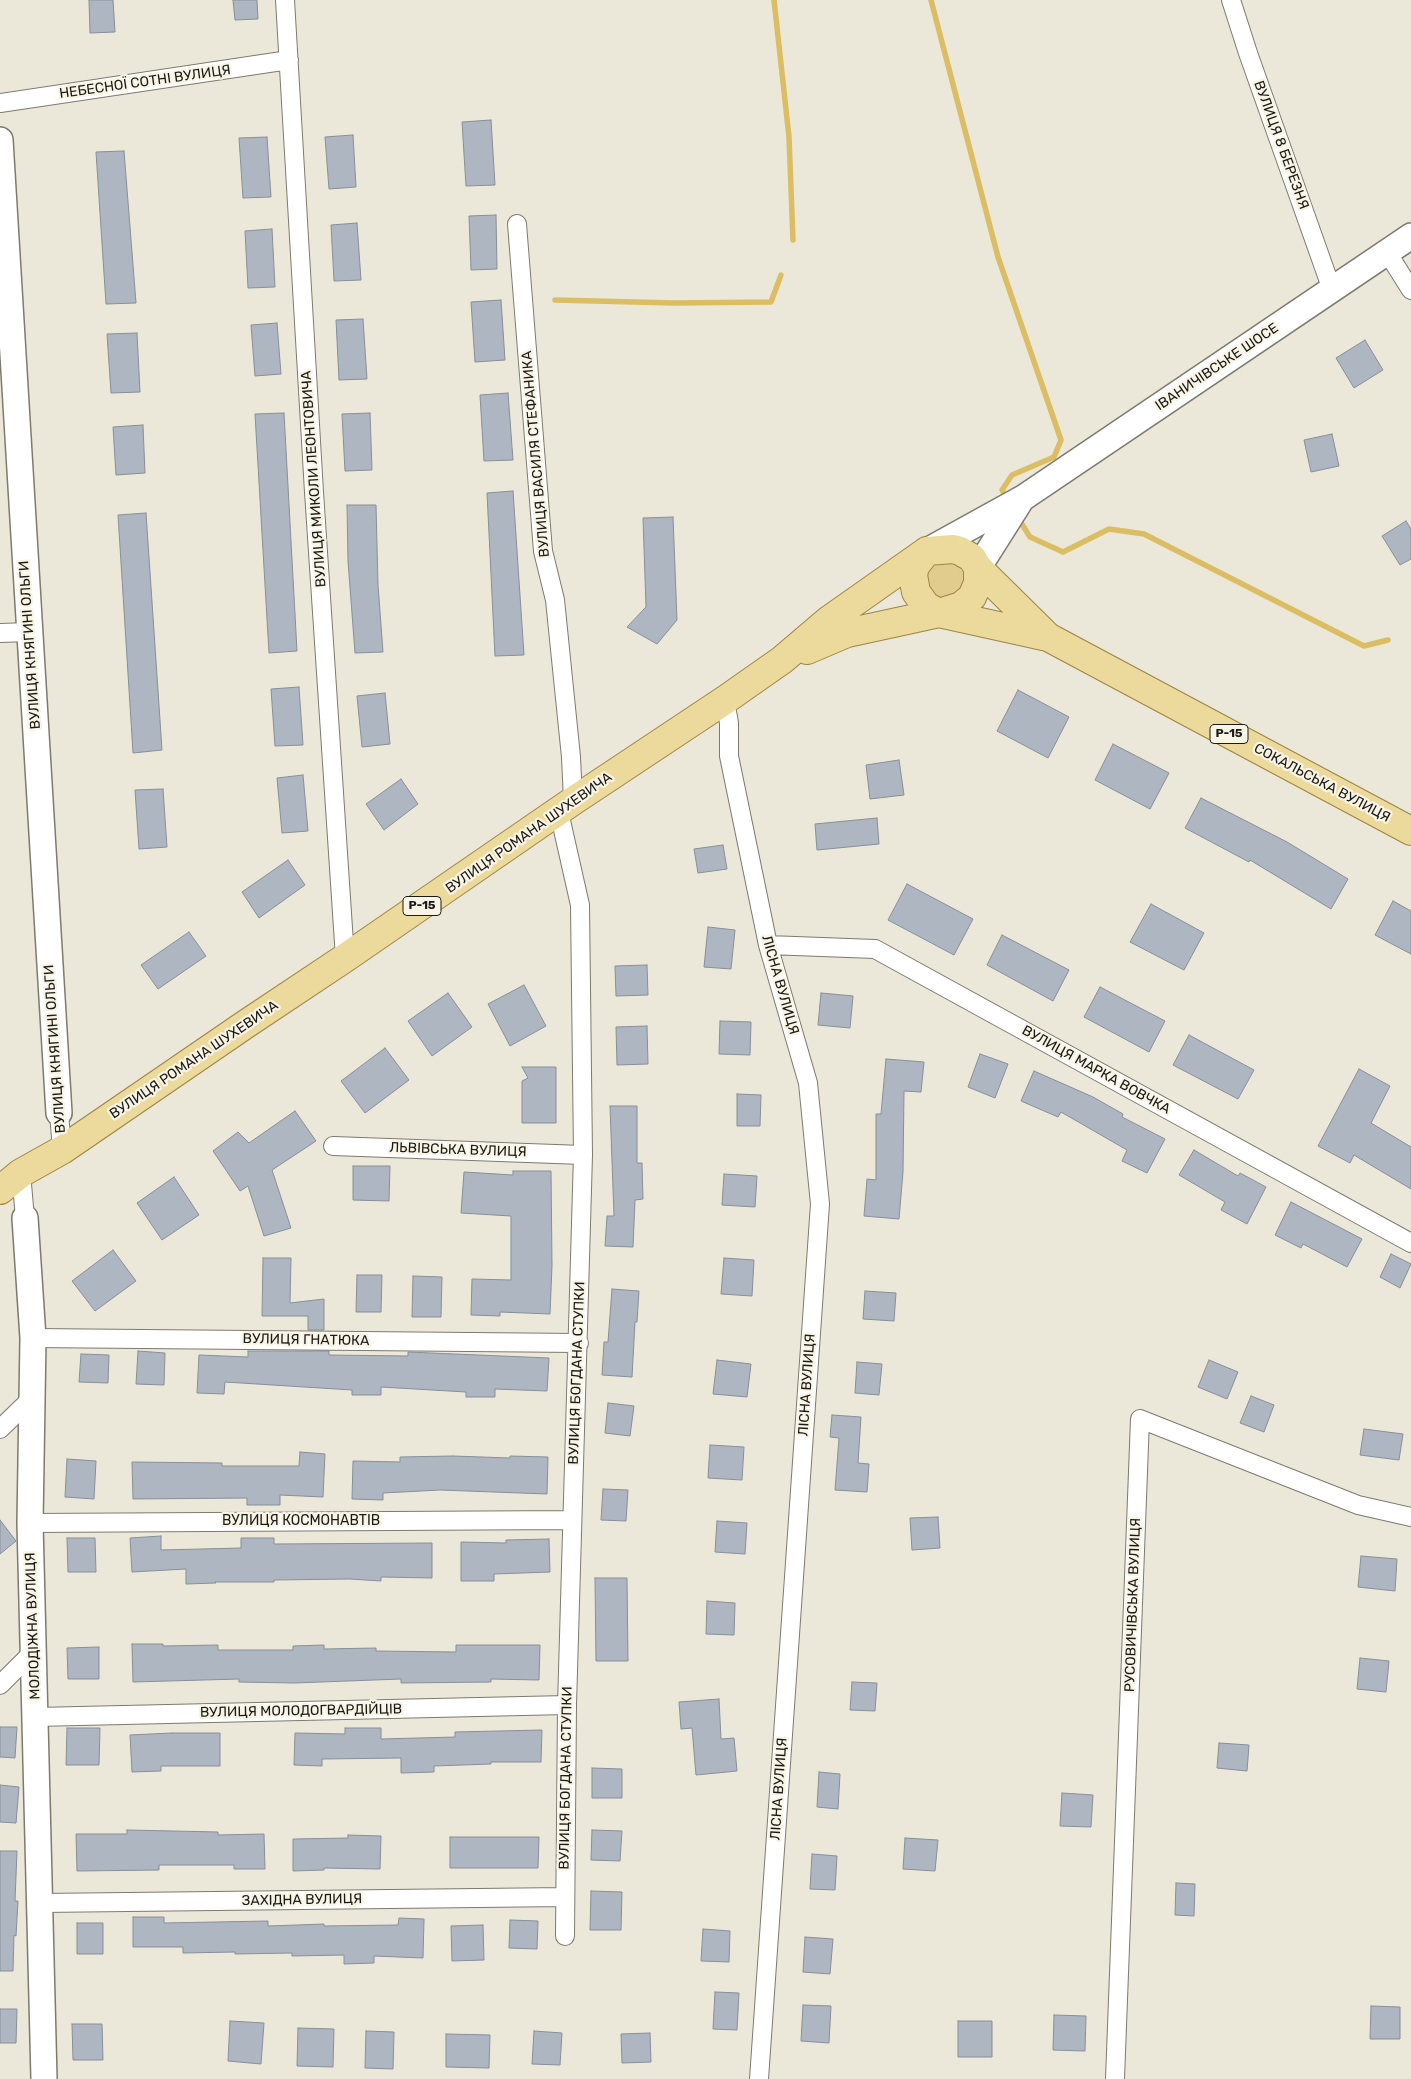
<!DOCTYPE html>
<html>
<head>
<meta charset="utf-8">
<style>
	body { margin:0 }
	canvas { display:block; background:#ebe7d9 }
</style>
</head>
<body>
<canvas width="1411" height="2079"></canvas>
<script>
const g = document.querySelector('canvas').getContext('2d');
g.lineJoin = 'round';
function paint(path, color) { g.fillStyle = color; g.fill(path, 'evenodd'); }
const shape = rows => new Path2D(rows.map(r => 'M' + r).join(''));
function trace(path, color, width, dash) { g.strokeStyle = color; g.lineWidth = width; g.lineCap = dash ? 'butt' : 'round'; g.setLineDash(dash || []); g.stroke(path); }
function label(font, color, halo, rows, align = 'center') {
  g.font = font + ' Rubik,sans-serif'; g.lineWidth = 4.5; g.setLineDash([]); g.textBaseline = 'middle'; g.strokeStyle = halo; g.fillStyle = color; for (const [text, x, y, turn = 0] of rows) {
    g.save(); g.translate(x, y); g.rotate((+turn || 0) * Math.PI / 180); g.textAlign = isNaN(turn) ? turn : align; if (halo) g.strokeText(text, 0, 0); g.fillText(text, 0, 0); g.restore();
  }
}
paint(shape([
	[956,562,964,574,962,588,945,600,931,596,925,570,929,564]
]), '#e1cc8e');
trace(shape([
	[774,0,789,137,793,240],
	[931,0,998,257,1061,440,1054,457,1012,475,1002,490,1007,499],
	[555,300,674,303,771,302,781,275],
	[1020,521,1030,537,1063,552,1109,529,1144,534,1364,646,1388,640]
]), '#dbbe63', 5.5);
const building = shape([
	[89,0,113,0,115,32,90,33,89,0],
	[233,0,257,0,258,19,235,20,233,0],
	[491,120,495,185,466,186,462,122,491,120],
	[353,135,356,187,329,189,325,137,353,135],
	[267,137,271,197,243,198,239,138,267,137],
	[124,151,136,303,106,304,96,152,124,151],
	[496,215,497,269,471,270,469,216,496,215],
	[357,223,361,280,334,281,331,225,357,223],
	[272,229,275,287,248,288,245,231,272,229],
	[501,300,505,360,475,362,471,302,501,300],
	[363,319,367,379,339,380,336,320,363,319],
	[277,323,281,374,255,376,251,325,277,323],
	[137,333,140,392,111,393,107,334,137,333],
	[1365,340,1383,370,1354,388,1336,358,1365,340],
	[508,393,513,460,484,461,480,395,508,393],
	[284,413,297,651,269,653,255,414,284,413],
	[370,413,372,470,345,471,342,414,370,413],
	[143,425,145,473,116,475,113,427,143,425],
	[1332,434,1339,466,1311,472,1304,440,1332,434],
	[513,491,524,655,495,656,487,493,513,491],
	[347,505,376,505,378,585,383,652,355,653,348,561,347,505],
	[146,513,162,750,133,753,118,515,146,513],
	[673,517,677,620,657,644,627,627,646,607,643,518,673,517],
	[1406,521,1411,529,1411,559,1400,565,1382,536,1406,521],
	[299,687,303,745,275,746,271,689,299,687],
	[1018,690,1069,717,1048,758,997,731,1018,690],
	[385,693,390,744,362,747,357,696,385,693],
	[1113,744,1169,773,1150,809,1095,780,1113,744],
	[899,760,904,795,870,799,866,765,899,760],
	[303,775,308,831,282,833,277,778,303,775],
	[401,779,418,804,384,830,366,804,401,779],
	[163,789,167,847,139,849,135,790,163,789],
	[1201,798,1287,842,1348,879,1331,909,1250,860,1249,862,1185,828,1201,798],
	[877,818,879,844,817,850,815,824,877,818],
	[723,845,727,869,698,873,694,849,723,845],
	[288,860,305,885,259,918,242,892,288,860],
	[907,884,973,919,954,955,888,920,907,884],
	[1393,901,1411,911,1411,954,1375,935,1393,901],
	[1151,904,1204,933,1184,970,1130,942,1151,904],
	[708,927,735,930,731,969,704,967,708,927],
	[189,932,206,956,158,989,141,965,189,932],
	[1002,935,1069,970,1053,1001,987,965,1002,935],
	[647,965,648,995,616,996,615,966,647,965],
	[524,985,546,1026,510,1046,488,1004,524,985],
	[1100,987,1165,1021,1149,1052,1084,1017,1100,987],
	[448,993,472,1027,432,1056,408,1021,448,993],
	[821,993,853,996,850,1028,818,1025,821,993],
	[720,1021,751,1022,750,1055,719,1054,720,1021],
	[647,1026,648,1064,617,1065,616,1027,647,1026],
	[1189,1035,1254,1070,1238,1099,1173,1065,1189,1035],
	[385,1048,409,1080,365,1113,341,1081,385,1048],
	[980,1054,1008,1064,995,1098,968,1087,980,1054],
	[886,1059,924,1062,921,1092,904,1091,903,1172,899,1219,864,1216,867,1179,876,1180,876,1114,881,1114,886,1059],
	[522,1067,556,1067,556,1123,522,1123,522,1081,528,1078,522,1067],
	[1359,1069,1390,1086,1371,1123,1411,1147,1411,1189,1354,1155,1350,1163,1318,1146,1359,1069],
	[1034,1071,1093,1097,1123,1114,1122,1117,1165,1139,1147,1173,1122,1161,1127,1150,1061,1112,1058,1117,1021,1101,1034,1071],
	[737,1094,761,1095,760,1126,737,1126,737,1094],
	[610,1106,637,1106,637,1163,642,1163,643,1199,635,1200,633,1247,605,1246,607,1216,614,1216,610,1106],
	[295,1111,316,1141,272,1170,291,1228,264,1236,248,1186,240,1191,213,1151,238,1132,249,1143,295,1111],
	[1194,1150,1238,1176,1240,1173,1266,1187,1247,1224,1221,1210,1225,1202,1179,1175,1194,1150],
	[353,1166,390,1166,389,1201,353,1200,353,1166],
	[513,1171,551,1171,552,1265,550,1314,500,1312,500,1316,471,1315,472,1279,511,1280,511,1216,461,1213,464,1172,513,1175,513,1171],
	[724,1174,757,1176,755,1207,722,1205,724,1174],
	[174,1177,199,1215,162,1240,137,1203,174,1177],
	[1291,1202,1362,1239,1347,1267,1303,1244,1301,1248,1275,1235,1291,1202],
	[113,1250,136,1281,95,1311,72,1281,113,1250],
	[1391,1254,1411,1264,1400,1288,1380,1277,1391,1254],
	[263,1258,291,1258,290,1303,324,1299,324,1330,308,1330,308,1316,262,1316,263,1258],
	[724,1258,754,1260,752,1296,721,1294,724,1258],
	[357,1275,382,1275,381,1312,356,1312,357,1275],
	[413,1276,442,1277,441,1317,412,1317,413,1276],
	[612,1289,639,1291,637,1322,635,1322,632,1377,602,1375,604,1342,608,1342,612,1289],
	[865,1291,896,1293,894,1321,863,1319,865,1291],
	[138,1351,165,1353,164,1385,136,1384,138,1351],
	[248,1351,329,1351,329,1355,408,1356,408,1352,549,1358,547,1391,495,1389,495,1397,466,1397,466,1392,381,1387,381,1395,352,1395,352,1390,225,1382,224,1394,197,1393,199,1355,248,1357,248,1351],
	[81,1354,109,1355,108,1383,79,1382,81,1354],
	[717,1360,751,1364,747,1397,713,1394,717,1360],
	[1209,1360,1238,1372,1227,1399,1198,1387,1209,1360],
	[857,1362,882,1364,879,1395,855,1393,857,1362],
	[1251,1396,1274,1405,1264,1432,1240,1423,1251,1396],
	[608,1403,634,1406,630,1436,605,1433,608,1403],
	[832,1415,861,1417,858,1463,869,1464,867,1492,835,1490,839,1438,830,1437,832,1415],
	[1364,1429,1403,1434,1399,1460,1360,1455,1364,1429],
	[710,1445,744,1447,742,1480,708,1478,710,1445],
	[300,1452,325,1454,323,1497,280,1495,280,1505,247,1505,247,1498,133,1499,132,1462,222,1463,222,1466,299,1466,300,1452],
	[453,1456,510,1458,510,1456,548,1457,547,1494,440,1490,383,1493,383,1500,352,1499,353,1461,400,1462,400,1457,453,1456],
	[67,1459,96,1461,94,1499,65,1497,67,1459],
	[603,1489,628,1490,626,1521,601,1520,603,1489],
	[938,1517,940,1548,912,1550,910,1518,938,1517],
	[0,1520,16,1541,0,1554,0,1520],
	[717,1521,747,1523,745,1554,715,1552,717,1521],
	[161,1536,161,1550,241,1548,241,1538,274,1538,274,1544,432,1543,432,1578,381,1577,381,1581,350,1579,274,1580,274,1582,215,1582,216,1583,186,1584,186,1569,132,1572,130,1538,161,1536],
	[67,1538,95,1538,96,1572,68,1572,67,1538],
	[549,1539,550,1572,494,1574,494,1581,461,1581,461,1542,506,1543,506,1540,549,1539],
	[1361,1556,1397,1559,1395,1591,1358,1587,1361,1556],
	[595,1578,627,1578,628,1661,596,1661,595,1578],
	[707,1601,735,1603,734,1635,706,1634,707,1601],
	[132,1644,163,1644,163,1646,218,1645,218,1650,293,1650,293,1646,324,1645,324,1649,376,1648,376,1651,456,1652,456,1645,540,1645,539,1680,491,1679,491,1682,401,1683,401,1679,294,1683,239,1682,239,1679,133,1682,132,1644],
	[99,1647,99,1679,68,1679,67,1648,99,1647],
	[1360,1658,1389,1661,1386,1692,1357,1689,1360,1658],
	[852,1682,877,1683,875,1711,850,1710,852,1682],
	[719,1699,721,1739,734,1738,737,1771,696,1775,692,1728,681,1729,679,1702,719,1699],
	[0,1727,17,1727,15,1758,0,1757,0,1727],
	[67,1728,100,1728,99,1765,66,1765,67,1728],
	[345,1728,381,1728,381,1739,455,1737,455,1732,542,1730,541,1762,491,1762,491,1764,434,1766,434,1772,401,1773,401,1758,322,1759,322,1766,294,1765,295,1733,345,1734,345,1728],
	[172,1733,220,1733,220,1766,161,1766,161,1771,132,1772,130,1735,172,1733],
	[1219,1743,1249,1745,1247,1771,1217,1768,1219,1743],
	[592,1768,622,1769,622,1798,592,1798,592,1768],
	[819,1772,840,1774,838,1809,817,1807,819,1772],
	[0,1785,19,1787,16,1823,0,1822,0,1785],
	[1062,1793,1093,1795,1091,1827,1060,1826,1062,1793],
	[127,1830,218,1832,218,1835,264,1834,265,1869,234,1869,234,1865,159,1865,159,1870,77,1871,76,1834,127,1834,127,1830],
	[592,1830,622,1831,620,1861,591,1860,592,1830],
	[348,1835,381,1836,380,1869,324,1868,324,1870,293,1871,293,1839,348,1838,348,1835],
	[450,1837,539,1837,538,1868,450,1868,450,1837],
	[905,1838,938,1840,935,1871,903,1869,905,1838],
	[0,1851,17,1851,15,1901,18,1901,16,1936,14,1935,13,1971,0,1971,0,1851],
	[812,1854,837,1856,835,1890,810,1889,812,1854],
	[1176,1883,1195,1884,1194,1916,1175,1915,1176,1883],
	[591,1891,622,1892,621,1930,590,1930,591,1891],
	[133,1917,164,1917,164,1923,268,1921,268,1926,324,1924,324,1926,398,1925,399,1918,424,1919,423,1958,374,1956,374,1963,344,1964,344,1955,292,1956,292,1953,235,1954,235,1952,183,1953,183,1947,133,1947,133,1917],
	[510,1920,538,1921,537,1949,509,1948,510,1920],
	[77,1923,103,1923,103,1954,77,1954,77,1923],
	[483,1925,484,1960,452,1961,451,1926,483,1925],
	[703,1929,730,1931,729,1962,701,1961,703,1929],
	[805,1937,833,1939,830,1974,803,1972,805,1937],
	[715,1992,739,1993,737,2030,713,2029,715,1992],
	[803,2005,831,2006,829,2043,801,2041,803,2005],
	[1371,2006,1400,2007,1400,2039,1370,2039,1371,2006],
	[0,2009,17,2009,16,2043,0,2043,0,2009],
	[1054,2015,1086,2016,1085,2051,1053,2050,1054,2015],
	[230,2021,264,2023,261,2064,228,2061,230,2021],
	[958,2021,992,2021,992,2057,958,2057,958,2021],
	[72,2024,102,2024,103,2060,73,2060,72,2024],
	[298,2028,334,2029,333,2067,297,2066,298,2028],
	[366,2031,394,2032,393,2069,365,2068,366,2031],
	[534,2031,562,2033,560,2065,532,2064,534,2031],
	[650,2033,651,2062,622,2063,621,2034,650,2033],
	[446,2034,490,2035,489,2068,446,2067,446,2034]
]);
paint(building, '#aeb6c1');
trace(building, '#878f99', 1);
const street = shape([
	[285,0,314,492,345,958],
	[1231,0,1248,53,1332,290],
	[0,103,289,60],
	[517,224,543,551,555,600,571,757,573,801],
	[1387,252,1411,290],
	[0,633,29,632],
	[725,700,729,723,729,756,768,945,808,1083,820,1204,759,2079],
	[559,812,580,905,583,1155,567,1705,565,1936],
	[768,945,875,949,1411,1243],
	[59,1113,62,1150],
	[333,1146,583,1155],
	[21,1173,25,1218],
	[33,1338,579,1343],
	[0,1429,32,1398],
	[30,1523,572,1520],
	[0,1685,33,1652],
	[35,1717,567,1705],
	[40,1903,565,1897],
	[1115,2079,1140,1419,1358,1505,1411,1517]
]);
const secondary = shape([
	[0,140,59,1113],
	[927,551,1023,498,1411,236],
	[978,568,1021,500],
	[25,1218,33,1338,30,1523,44,2079]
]);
const primary = shape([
	[978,568,1048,637],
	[807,650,847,633,939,613,1048,637,1411,831],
	[0,1190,21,1173,62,1150,246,1024,345,958,573,801,725,700,782,660,829,620,927,551,953,549,960,551,972,558,978,568,978,583,972,597,961,606,939,613,926,606,916,592,913,575,915,566,927,551]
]);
trace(street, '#7e7a6e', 20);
trace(secondary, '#7e7a6e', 28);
trace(primary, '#9b8642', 30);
trace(street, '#fff', 18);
trace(secondary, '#fff', 25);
trace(primary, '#ecd99c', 28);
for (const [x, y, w] of [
	[1229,734,38],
	[422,906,38]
]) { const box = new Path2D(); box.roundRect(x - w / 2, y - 9.5, w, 19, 4); g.fillStyle = '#f8f4e6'; g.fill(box); trace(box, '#1c1a16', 1); }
label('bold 12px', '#1c1a16', null, [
	["Р-15",1229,734],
	["Р-15",422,906]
]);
label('14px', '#1c1a16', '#f8f4e6', [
	["НЕБЕСНОЇ СОТНІ ВУЛИЦЯ",145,82,-8],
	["ВУЛИЦЯ 8 БЕРЕЗНЯ",1281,145,70],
	["ІВАНИЧІВСЬКЕ ШОСЕ",1217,367,-34],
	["ВУЛИЦЯ ВАСИЛЯ СТЕФАНИКА",536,454,-95],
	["ВУЛИЦЯ МИКОЛИ ЛЕОНТОВИЧА",314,479,-94],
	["ВУЛИЦЯ КНЯГИНІ ОЛЬГИ",30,645,-94],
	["СОКАЛЬСЬКА ВУЛИЦЯ",1322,783,28],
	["ВУЛИЦЯ РОМАНА ШУХЕВИЧА",529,833,-35],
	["ЛІСНА ВУЛИЦЯ",780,985,74],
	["ВУЛИЦЯ КНЯГИНІ ОЛЬГИ",55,1049,-94],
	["ВУЛИЦЯ РОМАНА ШУХЕВИЧА",194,1060,-34],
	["ВУЛИЦЯ МАРКА ВОВЧКА",1096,1070,29],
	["ЛЬВІВСЬКА ВУЛИЦЯ",458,1150,2],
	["ВУЛИЦЯ ГНАТЮКА",306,1340,1],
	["ВУЛИЦЯ БОГДАНА СТУПКИ",577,1373,-88],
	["ЛІСНА ВУЛИЦЯ",807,1385,-86],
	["ВУЛИЦЯ КОСМОНАВТІВ",301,1521],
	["РУСОВИЧІВСЬКА ВУЛИЦЯ",1133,1605,-88],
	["МОЛОДІЖНА ВУЛИЦЯ",33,1626,-92],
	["ВУЛИЦЯ МОЛОДОГВАРДІЙЦІВ",301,1711,-1],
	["ВУЛИЦЯ БОГДАНА СТУПКИ",566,1778,-89],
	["ЛІСНА ВУЛИЦЯ",779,1789,-86],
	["ЗАХІДНА ВУЛИЦЯ",302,1900,-1]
]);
</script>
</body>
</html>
